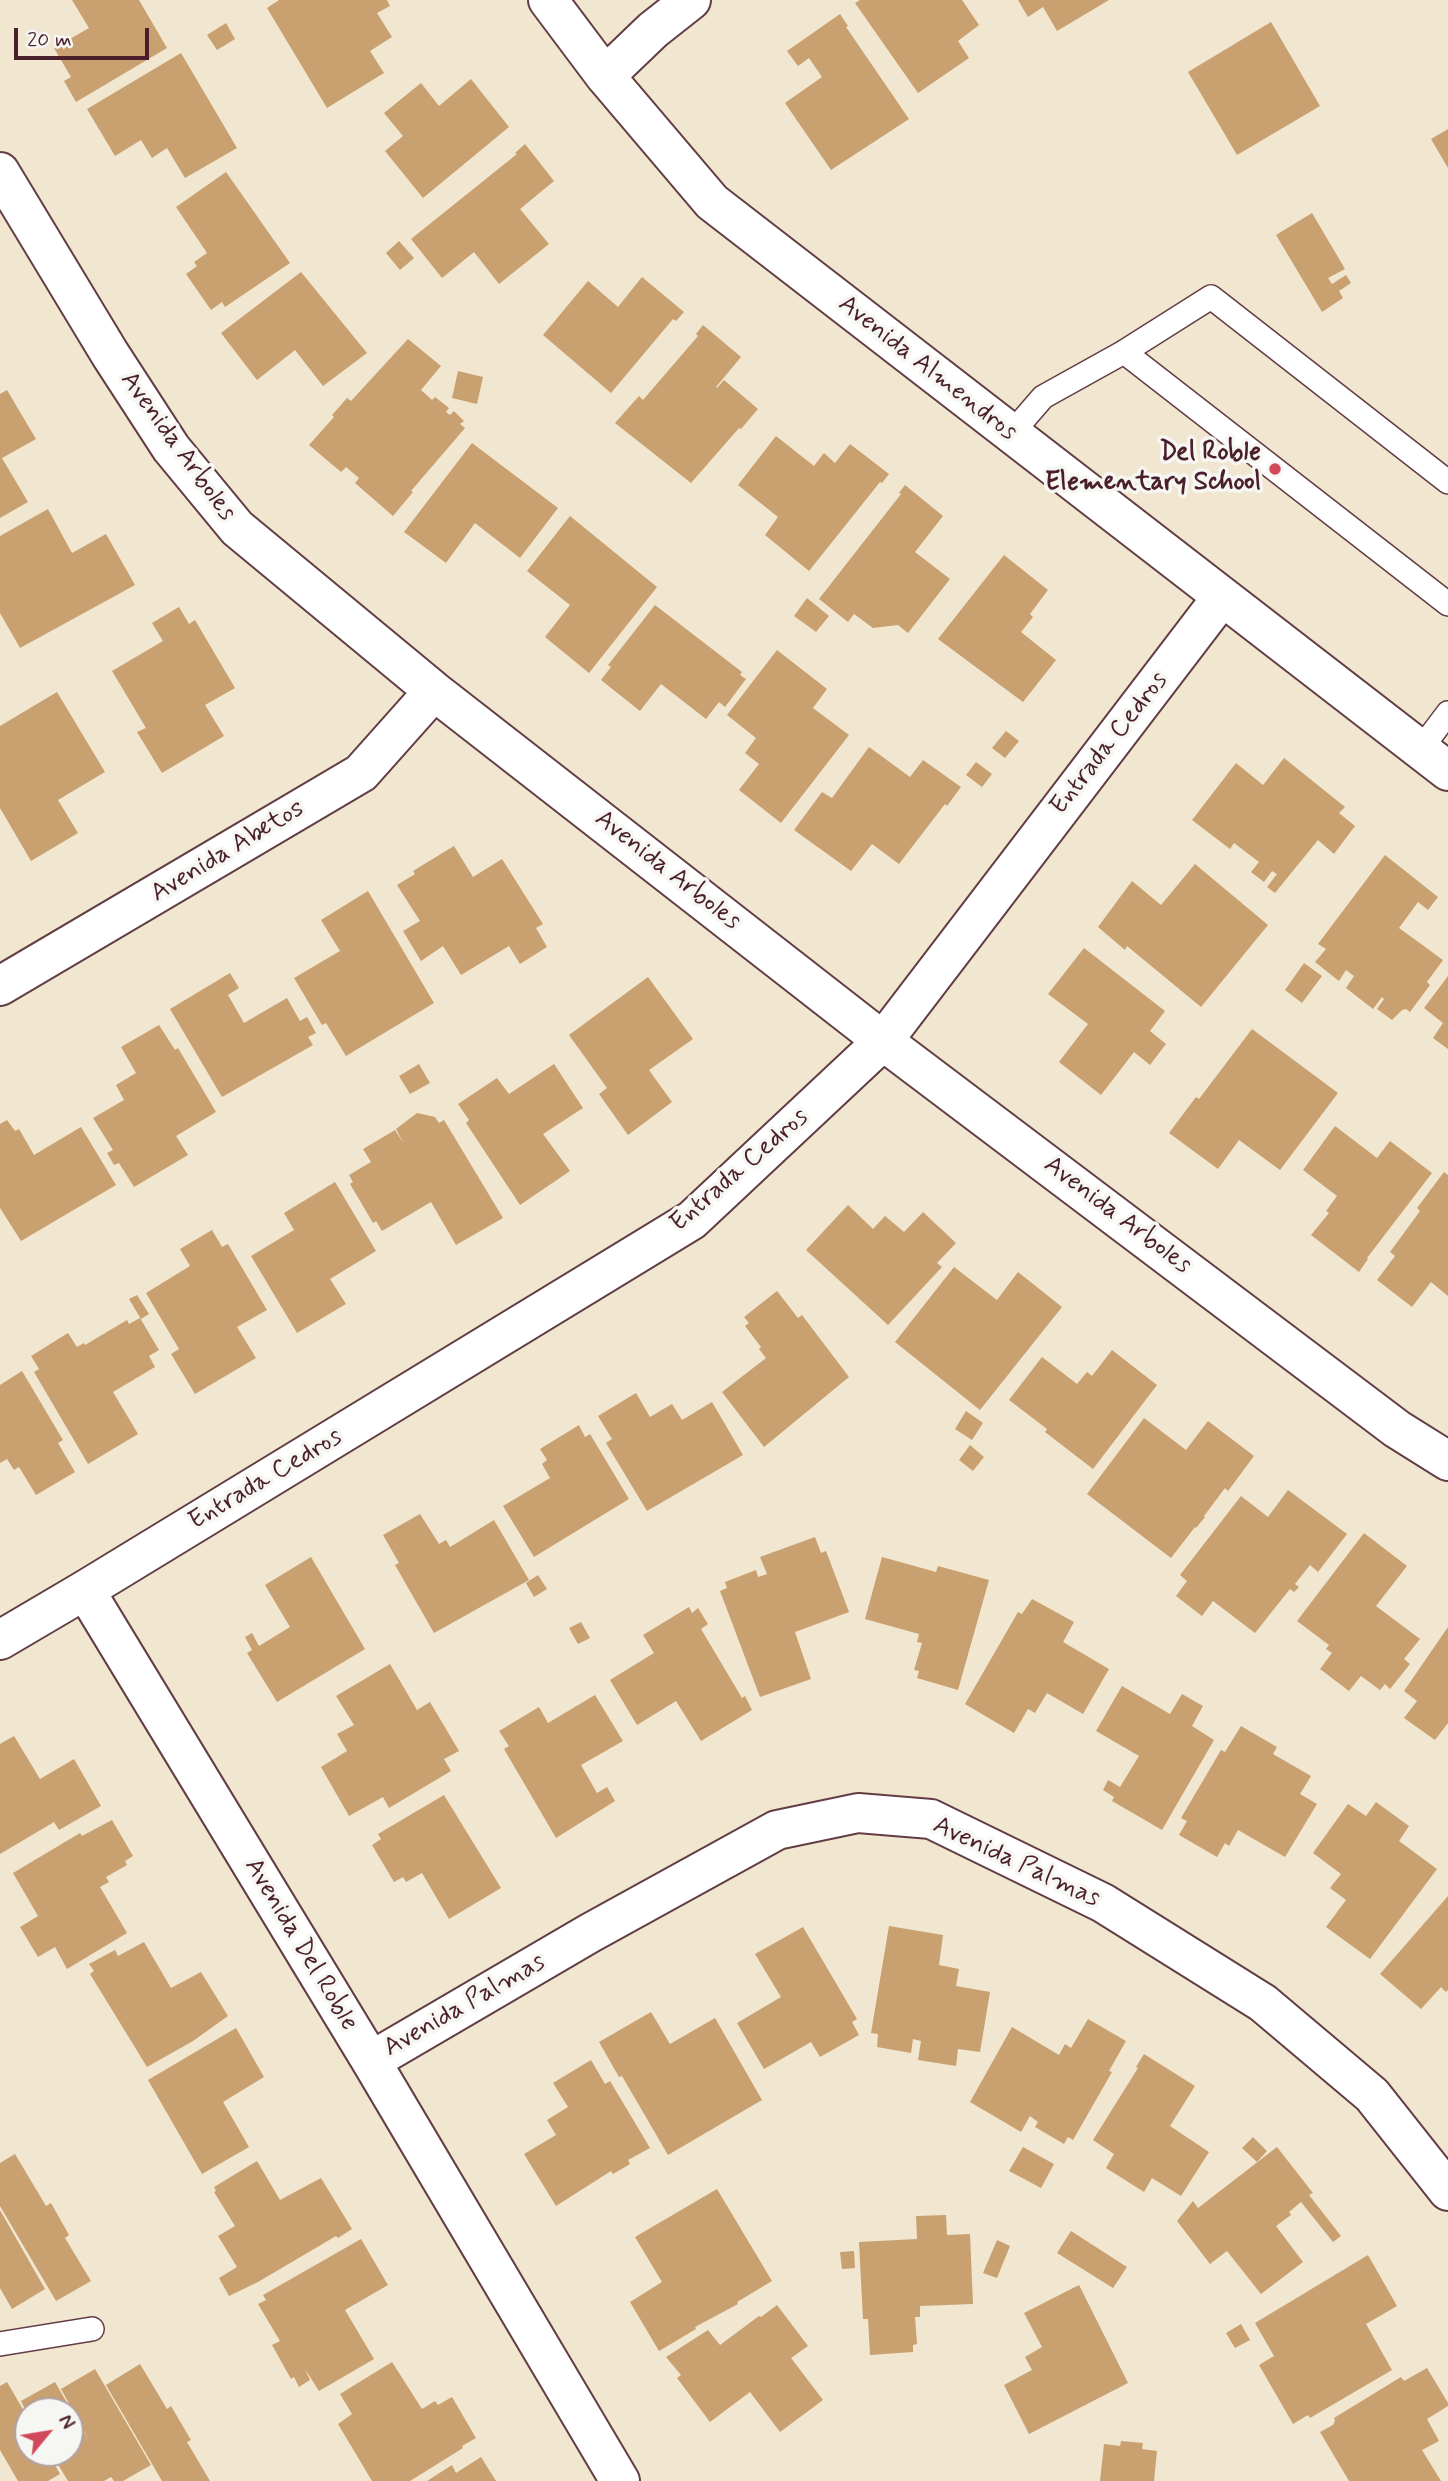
<!DOCTYPE html>
<html>
<head>
<meta charset="utf-8">
<style>
	body { margin:0 }
	#map { position:relative; width:1448px; height:2481px; overflow:hidden; background:#f1e6d0; font-family:Mynerve,sans-serif }
	canvas { display:block }
	.north { position:absolute; left:14px; top:2397px; width:70px; height:70px; box-sizing:border-box; background:#f6f6f2; border:2px solid #b1a0a2; border-radius:50%; rotate:60deg; font-size:19px; font-weight:700; line-height:28px; text-align:center; color:#4a1f2b }
	.north::after { content:''; display:block; margin:auto; width:24px; height:32px; background:#d1495b; clip-path:polygon(50% 0,100% 100%,50% 72%,0 100%) }
	.scale { position:absolute; left:14px; top:28px; width:135px; height:32px; box-sizing:border-box; border:4px solid #4a1f2b; border-top:0; padding-left:9px; font-size:21px; line-height:24px; white-space:nowrap; color:#4a1f2b; -webkit-text-stroke:5px #f6f6f2; paint-order:stroke }
</style>
</head>
<body>
<div id="map">
<canvas width="1448" height="2481"></canvas>
<div class="north">N</div>
<div class="scale">20 m</div>
</div>
<script>
const g = document.querySelector('canvas').getContext('2d');
g.lineJoin = 'round';
function paint(path, color) { g.fillStyle = color; g.fill(path, 'evenodd'); }
const shape = rows => new Path2D(rows.map(r => 'M' + r).join(''));
function trace(path, color, width, dash) { g.strokeStyle = color; g.lineWidth = width; g.lineCap = dash ? 'butt' : 'round'; g.setLineDash(dash || []); g.stroke(path); }
function label(font, color, halo, rows, align = 'center') {
  g.font = font + ' Mynerve,sans-serif'; g.lineWidth = 7; g.setLineDash([]); g.textBaseline = 'middle'; g.strokeStyle = halo; g.fillStyle = color; for (const [text, x, y, turn = 0] of rows) {
    g.save(); g.translate(x, y); g.rotate((+turn || 0) * Math.PI / 180); g.textAlign = isNaN(turn) ? turn : align; if (halo) g.strokeText(text, 0, 0); g.fillText(text, 0, 0); g.restore();
  }
}
paint(shape([
	[72,0,139,0,167,48,76,102,64,81,71,77,54,48,89,28],
	[279,0,387,0,390,6,377,13,392,37,370,51,384,73,327,108,267,8],
	[860,0,962,0,979,25,958,41,969,58,918,93,855,3],
	[1018,0,1109,0,1057,31,1043,7,1028,17],
	[840,14,848,26,846,27,909,119,831,170,785,103,822,77,809,58,798,66,787,51],
	[1271,22,1320,106,1237,155,1188,72],
	[226,23,235,39,217,50,207,35],
	[181,53,237,148,185,178,167,148,152,158,141,140,115,156,87,109],
	[471,79,509,127,423,198,385,151,403,136,384,113,421,83,439,106],
	[1448,129,1448,168,1431,139],
	[525,144,554,181,520,209,549,244,499,284,474,252,442,278,411,239,517,154,515,153],
	[226,172,290,263,225,307,222,302,211,310,186,274,197,266,194,262,207,253,176,207],
	[1312,213,1345,269,1328,278,1332,284,1346,275,1351,283,1339,291,1343,298,1322,312,1276,235],
	[399,241,414,258,400,270,386,253],
	[301,272,367,353,323,386,295,350,257,380,221,333],
	[642,277,684,312,676,321,673,319,611,393,543,335,588,281,618,307],
	[703,325,741,357,716,387,717,388,724,380,758,409,741,429,739,428,691,483,615,423,639,396,643,400,698,336,696,334],
	[408,339,441,366,421,390,432,400,435,397,449,408,446,412,450,415,454,411,464,421,460,424,465,428,411,491,413,492,393,516,355,483,359,478,346,467,341,472,309,445,334,417,332,415,347,398,351,401],
	[458,371,483,377,477,404,452,398],
	[7,390,36,439,2,458,28,502,0,518,0,394],
	[776,436,814,466,824,453,835,463,850,444,889,474,882,483,880,482,809,571,765,535,778,517,738,485],
	[472,443,558,508,520,558,475,523,446,563,404,532],
	[905,485,943,516,915,552,950,579,908,633,898,625,873,628,854,614,848,622,819,599,901,494,899,493],
	[48,509,72,553,106,534,135,585,20,648,0,613,0,536],
	[570,516,657,587,589,673,545,637,570,605,527,571],
	[1004,555,1048,590,1030,614,1033,617,1021,632,1056,660,1023,702,938,639],
	[807,598,829,616,816,632,794,616],
	[655,605,742,672,740,675,746,679,725,707,719,702,706,719,661,684,640,711,601,680,611,667,608,665],
	[179,607,189,624,195,620,235,688,205,705,224,736,162,773,137,732,146,728,112,671,163,641,152,623],
	[777,650,827,689,813,708,849,735,781,823,739,790,759,764,745,753,756,738,727,715],
	[57,692,105,772,58,800,78,833,31,861,0,808,0,726],
	[1006,731,1019,741,1005,758,992,748],
	[869,747,910,777,923,760,961,787,947,806,945,804,899,864,872,844,851,871,794,830,822,792,832,798],
	[1284,758,1345,807,1339,813,1355,826,1334,854,1318,840,1275,893,1267,887,1277,874,1272,871,1264,882,1251,872,1259,862,1234,843,1230,849,1192,820,1236,763,1263,785],
	[976,762,992,774,982,787,966,775],
	[454,846,473,877,502,859,543,924,536,928,547,947,520,964,509,946,461,975,443,946,421,961,403,931,420,921,397,885,415,874,413,871],
	[1385,855,1438,897,1428,910,1418,902,1399,928,1443,960,1427,982,1430,985,1410,1012,1406,1009,1402,1010,1392,1020,1377,1009,1384,999,1382,997,1373,1009,1346,988,1354,976,1346,970,1339,981,1315,962,1326,949,1318,944],
	[1195,864,1268,925,1201,1007,1127,946,1125,950,1098,927,1132,881,1161,905],
	[368,891,434,1003,346,1056,326,1023,322,1025,294,978,340,951,321,920],
	[1084,948,1165,1011,1150,1031,1166,1044,1150,1065,1134,1052,1101,1095,1059,1062,1088,1024,1048,994],
	[1304,963,1322,976,1302,1003,1285,990],
	[230,973,239,988,228,995,244,1023,287,998,300,1021,307,1017,316,1033,308,1037,313,1045,222,1097,170,1009],
	[1448,976,1448,1049,1433,1038,1443,1023,1424,1008],
	[648,977,693,1039,649,1070,672,1102,628,1135,599,1094,607,1088,569,1035],
	[159,1025,175,1050,178,1048,216,1112,176,1136,188,1155,134,1187,119,1163,114,1165,107,1153,113,1150,93,1118,124,1100,116,1085,136,1073,121,1047],
	[1252,1029,1338,1093,1280,1170,1239,1140,1218,1169,1169,1133,1196,1097,1199,1099],
	[419,1064,430,1083,410,1094,399,1076],
	[554,1064,583,1108,543,1134,570,1171,520,1205,466,1123,469,1120,458,1104,497,1078,509,1094],
	[417,1113,435,1117,439,1123,444,1120,503,1218,456,1245,431,1202,382,1231,376,1221,373,1223,350,1184,353,1182,349,1175,371,1162,363,1149,395,1130,404,1144,396,1129],
	[7,1120,15,1131,19,1129,34,1155,81,1127,116,1185,21,1241,0,1208,0,1124],
	[1335,1126,1377,1158,1390,1141,1432,1173,1367,1258,1368,1259,1359,1272,1311,1235,1329,1213,1326,1211,1337,1196,1303,1170],
	[1444,1172,1448,1175,1448,1296,1431,1282,1412,1307,1377,1280,1395,1256,1390,1252,1420,1211,1417,1208],
	[335,1182,376,1251,330,1279,346,1304,297,1333,251,1256,294,1230,284,1213],
	[848,1205,873,1229,885,1216,904,1232,923,1212,956,1243,937,1263,942,1267,888,1325,806,1250],
	[212,1230,222,1247,228,1244,267,1310,237,1327,256,1358,195,1394,171,1354,179,1349,146,1293,190,1266,180,1249],
	[954,1267,997,1300,1018,1272,1062,1307,980,1410,895,1342],
	[777,1291,798,1318,802,1315,849,1377,764,1447,722,1392,766,1358,759,1349,761,1347,745,1326,749,1323,744,1317],
	[137,1295,149,1314,141,1319,129,1299],
	[140,1318,159,1350,149,1356,155,1367,113,1392,138,1434,88,1464,34,1372,39,1369,31,1356,68,1333,77,1347,84,1343,85,1345,127,1320,129,1324],
	[1112,1350,1157,1385,1093,1469,1045,1432,1047,1429,1009,1400,1042,1357,1077,1384,1087,1372,1092,1376],
	[22,1371,63,1440,58,1443,75,1472,36,1495,19,1467,14,1470,7,1459,0,1463,0,1385],
	[636,1393,650,1417,672,1404,682,1420,712,1402,743,1455,647,1511,606,1443,612,1439,598,1416],
	[966,1411,983,1423,972,1440,955,1429],
	[1144,1418,1186,1450,1208,1421,1254,1456,1228,1491,1225,1488,1204,1516,1205,1517,1196,1528,1195,1527,1171,1558,1087,1494],
	[579,1425,585,1437,590,1434,629,1499,534,1557,503,1506,550,1478,542,1464,547,1460,540,1449],
	[970,1445,984,1457,973,1471,959,1460],
	[1288,1490,1347,1534,1318,1572,1310,1565,1295,1584,1299,1587,1294,1592,1290,1589,1255,1633,1213,1601,1202,1616,1176,1596,1187,1581,1180,1575,1241,1496,1268,1517],
	[420,1514,439,1544,446,1540,450,1547,494,1520,529,1580,434,1633,395,1565,399,1563,383,1535],
	[1364,1533,1407,1566,1376,1606,1420,1639,1404,1659,1410,1664,1390,1689,1385,1684,1380,1690,1361,1676,1349,1691,1320,1669,1332,1653,1326,1649,1329,1645,1297,1621],
	[815,1537,821,1553,826,1551,849,1612,795,1632,811,1679,760,1697,720,1591,727,1588,725,1582,756,1570,758,1577,767,1574,760,1557],
	[311,1557,365,1649,277,1702,247,1653,252,1650,245,1637,252,1633,259,1646,290,1627,265,1585],
	[882,1557,936,1572,938,1566,989,1580,958,1690,917,1678,919,1671,914,1670,922,1643,917,1642,919,1634,865,1619],
	[538,1575,547,1589,534,1597,526,1583],
	[1032,1599,1074,1622,1063,1642,1109,1669,1083,1714,1047,1693,1035,1713,1028,1709,1014,1733,965,1704,1018,1612,1022,1614],
	[689,1607,692,1613,698,1608,708,1624,701,1629,742,1698,745,1696,752,1710,701,1741,676,1701,637,1725,610,1680,654,1653,643,1635],
	[581,1622,590,1638,578,1644,569,1628],
	[1448,1627,1448,1723,1435,1740,1404,1718,1417,1701,1404,1691],
	[390,1664,417,1710,430,1702,459,1751,444,1759,451,1771,389,1808,383,1797,349,1816,321,1767,347,1751,337,1734,354,1725,336,1696],
	[1122,1686,1170,1714,1182,1694,1203,1706,1192,1726,1214,1740,1162,1830,1112,1801,1114,1797,1103,1790,1108,1780,1120,1787,1139,1756,1096,1731],
	[595,1695,623,1741,581,1765,597,1793,607,1787,615,1801,556,1838,504,1749,509,1746,499,1731,539,1707,548,1723],
	[1241,1726,1277,1747,1273,1754,1311,1776,1300,1794,1317,1804,1285,1857,1238,1830,1229,1846,1225,1843,1217,1857,1179,1835,1187,1821,1181,1818,1221,1750,1225,1752],
	[14,1736,40,1779,74,1759,101,1806,59,1830,54,1822,0,1854,0,1744],
	[444,1795,501,1888,449,1919,422,1873,406,1882,403,1877,394,1882,372,1845,381,1839,378,1834],
	[1376,1802,1409,1826,1399,1841,1437,1869,1370,1959,1326,1927,1346,1900,1330,1888,1341,1874,1313,1853,1348,1804,1366,1816],
	[112,1820,133,1856,125,1861,127,1865,106,1877,109,1882,100,1887,127,1933,67,1969,55,1947,38,1957,20,1927,38,1916,13,1873,80,1833,82,1836],
	[1448,1896,1448,1990,1446,1992,1441,1987,1421,2009,1380,1974],
	[889,1926,943,1935,939,1965,959,1969,956,1986,990,1992,980,2052,958,2049,956,2066,918,2060,921,2041,913,2039,911,2053,877,2047,878,2034,871,2033],
	[803,1927,857,2019,852,2022,859,2035,820,2057,811,2042,764,2069,737,2023,781,1997,755,1954],
	[144,1942,171,1988,201,1972,228,2016,193,2041,147,2067,90,1974,94,1971,89,1964,115,1950,118,1956],
	[651,2012,670,2044,715,2018,762,2100,668,2155,622,2076,619,2077,599,2042],
	[1088,2019,1126,2041,1109,2071,1112,2072,1073,2140,1068,2137,1064,2144,1035,2127,1038,2122,1030,2116,1021,2132,970,2102,1012,2027,1059,2055,1065,2044,1071,2048],
	[236,2028,264,2077,223,2102,249,2147,202,2174,148,2080],
	[1144,2054,1195,2086,1170,2126,1209,2152,1181,2196,1152,2178,1144,2192,1106,2168,1114,2154,1093,2140,1138,2068,1136,2067],
	[591,2060,605,2084,610,2081,650,2148,628,2160,630,2164,613,2174,611,2171,556,2206,524,2154,556,2135,547,2120,568,2107,553,2083],
	[1253,2137,1267,2151,1257,2162,1242,2148],
	[1023,2147,1054,2164,1041,2188,1009,2171],
	[1277,2147,1313,2193,1309,2195,1341,2236,1333,2242,1301,2202,1289,2212,1291,2215,1276,2226,1303,2262,1261,2294,1227,2251,1210,2264,1177,2221,1193,2201,1198,2208],
	[15,2154,46,2206,51,2203,69,2235,65,2238,91,2281,56,2301,0,2206,0,2163],
	[257,2161,280,2200,321,2178,352,2229,338,2238,336,2236,258,2282,229,2296,219,2278,237,2267,218,2236,235,2226,214,2192,216,2191,214,2187],
	[717,2189,772,2281,737,2302,738,2304,695,2327,696,2329,659,2351,630,2302,662,2282,635,2237],
	[0,2210,45,2289,12,2309,0,2288],
	[946,2215,947,2235,970,2234,973,2304,920,2306,920,2317,915,2317,917,2344,913,2345,913,2352,870,2355,868,2319,863,2319,859,2242,917,2239,916,2216],
	[1071,2231,1127,2267,1113,2288,1057,2253],
	[361,2239,388,2285,345,2310,374,2359,319,2391,305,2369,310,2380,299,2387,294,2377,291,2379,272,2345,280,2341,258,2304,266,2300,263,2295],
	[997,2240,1010,2246,997,2278,983,2273],
	[854,2251,855,2268,842,2269,840,2252],
	[1368,2255,1397,2306,1366,2324,1392,2370,1310,2418,1308,2415,1293,2424,1259,2365,1274,2356,1255,2323],
	[1079,2285,1128,2383,1029,2434,1004,2385,1032,2370,1025,2357,1042,2347,1024,2313],
	[777,2305,808,2346,791,2358,823,2400,780,2432,750,2392,710,2422,677,2378,681,2375,666,2357,708,2330,720,2345,759,2316,761,2317],
	[1241,2324,1250,2340,1235,2348,1226,2333],
	[392,2362,422,2409,435,2401,438,2405,452,2397,476,2438,462,2446,463,2448,410,2481,372,2481,338,2424,352,2414,340,2394],
	[140,2364,167,2409,171,2406,191,2440,187,2442,210,2481,162,2481,106,2385],
	[1427,2368,1448,2403,1448,2406,1427,2419,1439,2441,1422,2450,1441,2481,1349,2481,1320,2432,1333,2425,1335,2421,1334,2418,1401,2377,1404,2381],
	[95,2369,151,2465,123,2481,114,2481,111,2477,104,2481,68,2481,51,2453,70,2453,70,2411,26,2411,21,2401,55,2382,91,2444,61,2389],
	[7,2382,28,2418,28,2453,48,2453,60,2474,48,2481,18,2481,0,2450,0,2386],
	[1121,2441,1143,2443,1142,2449,1157,2451,1154,2481,1100,2481,1104,2444,1120,2446],
	[481,2457,496,2481,427,2481,452,2465,456,2473]
]), '#c9a070');
const service = shape([
	[1124,352,1448,604],
	[1011,434,1043,397,1124,352,1211,297,1448,482],
	[1420,750,1448,713],
	[0,2344,92,2329]
]);
const minor = shape([
	[548,0,605,76,712,202,1448,771],
	[605,76,653,30,691,0],
	[0,172,110,354,171,448,237,528,434,691,883,1041,1397,1429,1448,1461],
	[0,986,361,773,434,691],
	[85,1590,371,2061,620,2481],
	[0,1640,85,1590,692,1220,883,1041,1222,597],
	[371,2061,590,1933,777,1830,858,1813,931,1819,1103,1903,1263,2003,1372,2095,1448,2191]
]);
trace(service, '#633d44', 26);
trace(minor, '#633d44', 42);
trace(service, '#fff', 23);
trace(minor, '#fff', 38);
for (const [x, y, r, color] of [
	[1275,469,7,"#d1495b"]
]) { const dot = new Path2D(); dot.arc(x, y, r, 0, 2 * Math.PI); g.fillStyle = color; g.fill(dot); trace(dot, '#f6f6f2', 2.5); }
label('26px', '#4a1f2b', '#f6f6f2', [
	["Avenida Almendros",927,369,38],
	["Avenida Arboles",177,447,54],
	["Entrada Cedros",1110,744,-52],
	["Avenida Abetos",228,852,-31],
	["Avenida Arboles",667,871,38],
	["Entrada Cedros",740,1171,-41],
	["Avenida Arboles",1117,1216,37],
	["Entrada Cedros",266,1480,-31],
	["Avenida Palmas",1016,1863,25],
	["Avenida Del Roble",300,1945,59],
	["Avenida Palmas",465,2006,-30]
]);
label('bold 26px', '#4a1f2b', '#f6f6f2', [
	["Del Roble",1261,454],
	["Elementary School",1261,484]
], 'right');
</script>
</body>
</html>
